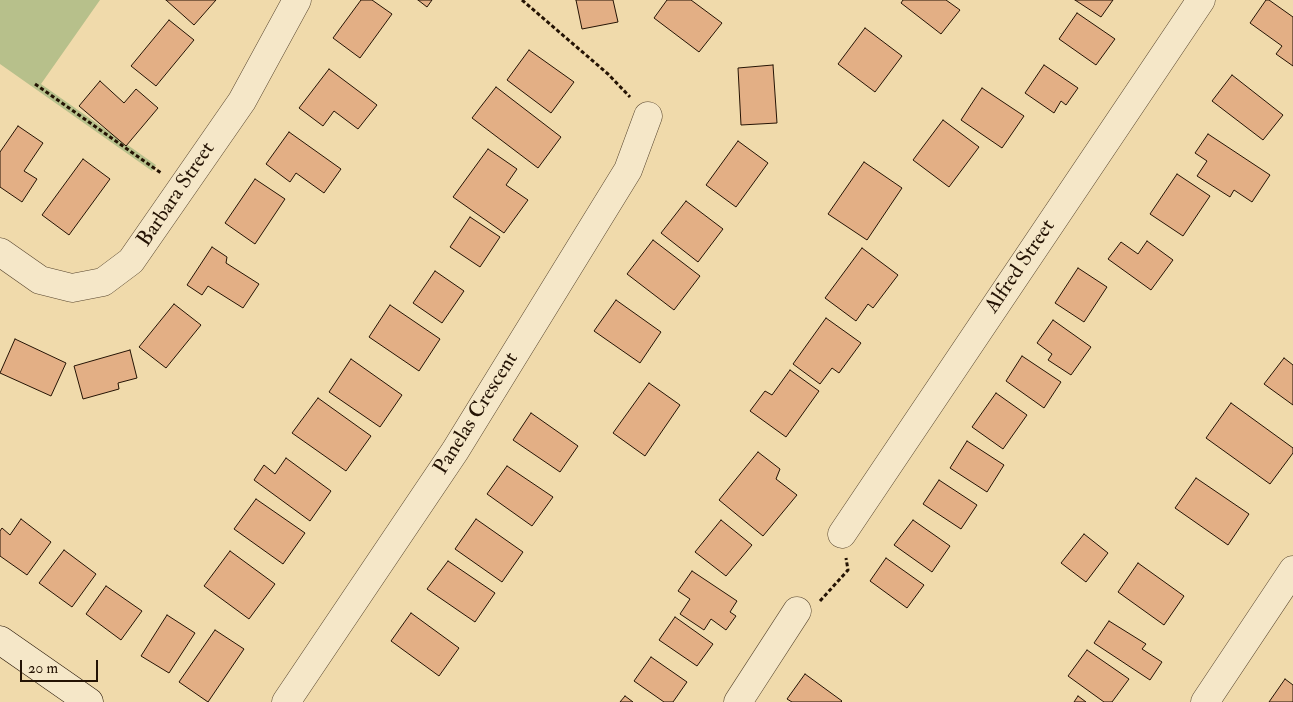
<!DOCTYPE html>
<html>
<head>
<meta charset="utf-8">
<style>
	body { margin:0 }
	#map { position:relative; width:1293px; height:702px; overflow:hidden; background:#f0daab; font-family:"IM FELL Double Pica",serif }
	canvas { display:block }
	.scale { position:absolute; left:20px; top:660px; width:78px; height:22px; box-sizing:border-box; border:2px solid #241304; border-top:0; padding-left:6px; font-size:15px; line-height:18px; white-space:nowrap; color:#241304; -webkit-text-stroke:4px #f5e7c8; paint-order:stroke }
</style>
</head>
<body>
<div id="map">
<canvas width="1293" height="702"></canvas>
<div class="scale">20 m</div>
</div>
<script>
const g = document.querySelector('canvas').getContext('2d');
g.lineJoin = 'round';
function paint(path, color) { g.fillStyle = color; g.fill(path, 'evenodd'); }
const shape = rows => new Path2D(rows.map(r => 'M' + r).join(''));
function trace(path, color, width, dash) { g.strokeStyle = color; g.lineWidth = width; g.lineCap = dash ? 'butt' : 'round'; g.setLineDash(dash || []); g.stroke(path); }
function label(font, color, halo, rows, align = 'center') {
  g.font = font + ' "IM FELL Double Pica",serif'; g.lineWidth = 4; g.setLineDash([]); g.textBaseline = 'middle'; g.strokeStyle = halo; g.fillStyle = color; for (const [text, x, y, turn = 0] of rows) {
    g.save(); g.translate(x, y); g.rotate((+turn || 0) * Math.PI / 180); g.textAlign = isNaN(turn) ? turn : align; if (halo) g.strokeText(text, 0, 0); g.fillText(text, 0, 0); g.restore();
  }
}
paint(shape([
	[0,0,100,0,41,84,156,165,152,171,0,64]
]), '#b7c08b');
const building = shape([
	[166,0,216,0,194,25,166,0],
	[361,0,372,0,392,14,360,58,333,38,361,0],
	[418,0,432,0,427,7,418,0],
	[576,0,613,0,618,22,582,29,576,0],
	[667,0,691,0,722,23,699,52,654,18,667,0],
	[903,0,946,0,960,10,941,34,901,3,903,0],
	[1075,0,1113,0,1101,17,1075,0],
	[1266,0,1269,0,1293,17,1293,66,1276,54,1282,46,1250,23,1266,0],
	[1077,13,1115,39,1096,65,1059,39,1077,13],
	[169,20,194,40,156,86,131,66,169,20],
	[865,28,902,56,875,92,838,64,865,28],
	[529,50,574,82,551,113,507,80,529,50],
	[773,65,777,123,741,125,738,68,773,65],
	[1044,65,1078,88,1066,105,1061,101,1054,113,1025,93,1044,65],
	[329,69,377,105,358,129,334,111,323,126,299,108,329,69],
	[1232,75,1283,115,1263,140,1212,101,1232,75],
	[100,81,124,103,136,89,158,108,126,146,79,106,100,81],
	[496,87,561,137,538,168,472,118,496,87],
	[982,88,1024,116,1002,148,961,120,982,88],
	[943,120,979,147,949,187,913,160,943,120],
	[18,126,43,143,24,171,37,179,22,202,0,187,0,152,18,126],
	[289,132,341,169,324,193,296,173,290,182,266,164,289,132],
	[1208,134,1270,175,1252,202,1234,190,1230,197,1197,176,1207,161,1195,153,1208,134],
	[738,141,768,163,736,207,706,185,738,141],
	[488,149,517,169,506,185,528,200,504,233,453,197,488,149],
	[83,159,110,179,69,235,42,215,83,159],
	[864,162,902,188,867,240,828,214,864,162],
	[1177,174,1210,196,1183,236,1150,214,1177,174],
	[255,179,285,199,255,244,225,223,255,179],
	[686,201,723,229,698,262,661,233,686,201],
	[470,217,500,237,480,267,450,247,470,217],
	[653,240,700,276,674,310,627,274,653,240],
	[1147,241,1173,260,1151,290,1108,259,1121,242,1138,254,1147,241],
	[212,247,227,257,226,263,259,284,243,308,208,286,202,295,187,285,212,247],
	[862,248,898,275,873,308,868,304,856,321,825,298,862,248],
	[1078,268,1107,287,1084,322,1055,303,1078,268],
	[435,271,464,291,442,323,413,303,435,271],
	[616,300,661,332,640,363,594,331,616,300],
	[174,304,201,325,166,368,139,347,174,304],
	[390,305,440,339,419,371,369,337,390,305],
	[826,318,861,343,839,373,832,368,820,384,793,364,826,318],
	[1053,320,1091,347,1071,375,1048,360,1052,354,1037,343,1053,320],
	[15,339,66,363,51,396,0,373,15,339],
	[130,350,137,378,118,383,119,389,83,399,74,366,130,350],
	[1022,356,1061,382,1044,408,1006,381,1022,356],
	[1284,358,1293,365,1293,405,1264,384,1284,358],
	[351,359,402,395,380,427,329,392,351,359],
	[790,370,819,391,786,437,750,411,765,391,772,395,790,370],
	[649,383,680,405,645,456,613,433,649,383],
	[996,393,1027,415,1003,449,972,427,996,393],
	[318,398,371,436,346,471,292,433,318,398],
	[1231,403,1293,448,1293,453,1270,484,1206,438,1231,403],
	[531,413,578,446,560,472,513,440,531,413],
	[967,441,1004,465,987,492,950,468,967,441],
	[758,452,780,469,776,479,797,495,763,536,719,500,758,452],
	[286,458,331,491,310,521,254,480,264,465,275,474,286,458],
	[507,466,553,497,532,526,487,494,507,466],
	[1196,478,1249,514,1228,545,1175,508,1196,478],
	[939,480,977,505,961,529,923,504,939,480],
	[256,499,305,533,283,564,234,529,256,499],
	[21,519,51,542,27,575,0,556,0,531,2,528,10,535,21,519],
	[476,519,523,552,502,582,455,549,476,519],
	[721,520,752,545,726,576,695,552,721,520],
	[913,520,950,546,932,572,894,545,913,520],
	[1084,534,1108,553,1086,582,1061,563,1084,534],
	[64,550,96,574,72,607,39,583,64,550],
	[230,551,275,584,249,619,204,586,230,551],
	[886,558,924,585,907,608,870,581,886,558],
	[448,561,495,593,475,622,427,589,448,561],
	[1138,563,1184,596,1164,625,1118,592,1138,563],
	[692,571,737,601,730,612,736,616,726,630,711,619,704,630,680,614,690,599,678,591,692,571],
	[106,586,142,611,121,640,86,614,106,586],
	[411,613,459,648,439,676,391,641,411,613],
	[167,615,195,633,169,673,141,656,167,615],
	[675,617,713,644,697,666,659,640,675,617],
	[1109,621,1146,644,1142,649,1162,662,1150,680,1094,643,1109,621],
	[215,630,244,649,208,702,179,682,215,630],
	[1087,650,1129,679,1112,702,1104,702,1068,676,1087,650],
	[651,657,687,682,673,702,664,702,634,681,651,657],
	[805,674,842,701,841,702,792,702,787,699,805,674],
	[1285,679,1293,685,1293,702,1269,702,1285,679],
	[625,696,633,702,620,702,625,696],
	[1078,696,1086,702,1074,702,1078,696]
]);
paint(building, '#e3af85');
trace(building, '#241304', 1);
const minor = shape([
	[0,252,40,280,72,288,103,282,131,261,242,101,297,0],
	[842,534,1201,0],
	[286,702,455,451,628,170,648,116],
	[738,702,797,611],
	[1205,702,1293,570]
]);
const secondary = shape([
	[0,640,89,702]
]);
trace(minor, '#57452e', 29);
trace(secondary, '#241304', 29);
trace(shape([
	[522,0,608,74,630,97],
	[35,84,161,173],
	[820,601,848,570,846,558]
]), '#241304', 3, [4, 2.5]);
trace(minor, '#f5e7c8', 28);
trace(secondary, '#f5e7c8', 28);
label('21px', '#241304', '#f5e7c8', [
	["Barbara Street",177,195,-56],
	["Alfred Street",1021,267,-56],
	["Panelas Crescent",477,414,-58]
]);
</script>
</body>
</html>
